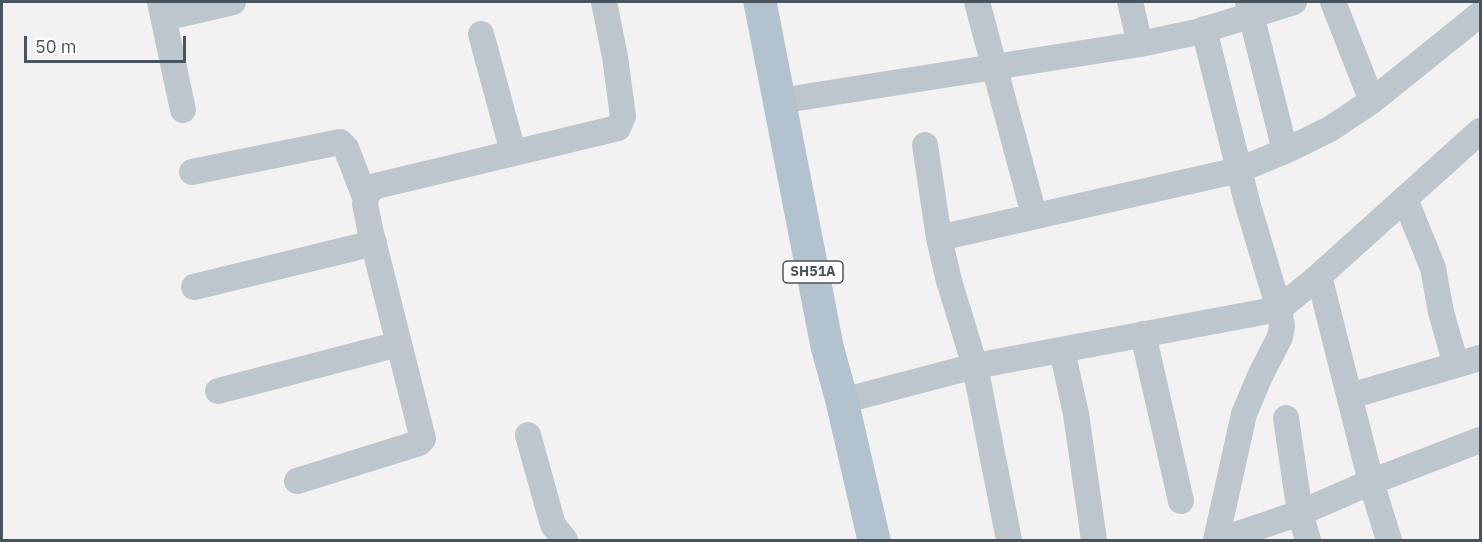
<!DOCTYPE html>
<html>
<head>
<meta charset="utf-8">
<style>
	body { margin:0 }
	#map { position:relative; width:1482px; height:542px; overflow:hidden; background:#f3f1f1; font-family:"IBM Plex Sans",sans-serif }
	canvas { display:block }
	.frame { position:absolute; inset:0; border:3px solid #49555e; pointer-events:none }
	.scale { position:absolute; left:24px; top:36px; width:162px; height:27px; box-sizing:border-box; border:3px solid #49555e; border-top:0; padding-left:8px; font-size:18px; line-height:21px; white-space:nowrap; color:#49555e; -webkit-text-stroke:4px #fff; paint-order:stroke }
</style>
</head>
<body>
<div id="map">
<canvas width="1482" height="542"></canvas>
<div class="frame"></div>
<div class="scale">50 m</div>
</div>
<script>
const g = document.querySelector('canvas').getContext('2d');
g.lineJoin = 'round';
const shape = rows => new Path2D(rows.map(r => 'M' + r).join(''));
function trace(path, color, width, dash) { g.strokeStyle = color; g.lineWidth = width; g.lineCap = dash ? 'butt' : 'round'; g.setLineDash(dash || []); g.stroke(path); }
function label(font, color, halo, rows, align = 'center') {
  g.font = font + ' "IBM Plex Sans",sans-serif'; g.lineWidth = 4.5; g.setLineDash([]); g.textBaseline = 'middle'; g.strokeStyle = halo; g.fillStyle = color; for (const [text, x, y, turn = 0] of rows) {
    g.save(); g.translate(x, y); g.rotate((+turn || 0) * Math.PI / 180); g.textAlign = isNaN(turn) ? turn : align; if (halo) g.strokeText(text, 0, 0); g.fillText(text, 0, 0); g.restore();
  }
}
trace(shape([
	[160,2,183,110],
	[977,2,1034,215],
	[1130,2,1140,44],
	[1248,2,1285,151],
	[1333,2,1372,101],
	[164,18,233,2],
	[1204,29,1247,202,1279,309,1282,326,1280,337,1260,376,1244,414,1216,540],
	[481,34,513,152],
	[779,101,1140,44,1197,32,1294,2],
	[925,145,939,238,949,281,975,366,1009,540],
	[192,172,340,142,346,148,365,197],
	[1405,199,1433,268,1441,312,1456,365],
	[939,238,1239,170,1285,151,1330,129,1372,101,1480,14],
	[1319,276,1371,482,1389,540],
	[194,287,374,243],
	[1143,334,1181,501],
	[1062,350,1076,414,1094,540],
	[218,391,399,344],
	[1350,396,1480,358],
	[842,401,975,366,1279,309,1319,276,1480,131],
	[1286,418,1300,513,1308,540],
	[528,435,553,525,565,540],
	[297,481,419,443,423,439,370,229,365,204,367,193,376,186,618,128,623,116,615,57,604,2],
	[1220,540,1300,513,1371,482,1480,440]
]), '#bdc6cd', 26);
trace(shape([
	[760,2,827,346,842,401,874,540]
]), '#b2c2ce', 33);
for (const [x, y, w] of [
	[813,272,60]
]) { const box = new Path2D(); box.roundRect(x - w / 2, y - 11, w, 22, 4.5); g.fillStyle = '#fff'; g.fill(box); trace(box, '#49555e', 1.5); }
label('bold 14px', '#49555e', null, [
	["SH51A",813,272]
]);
</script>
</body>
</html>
